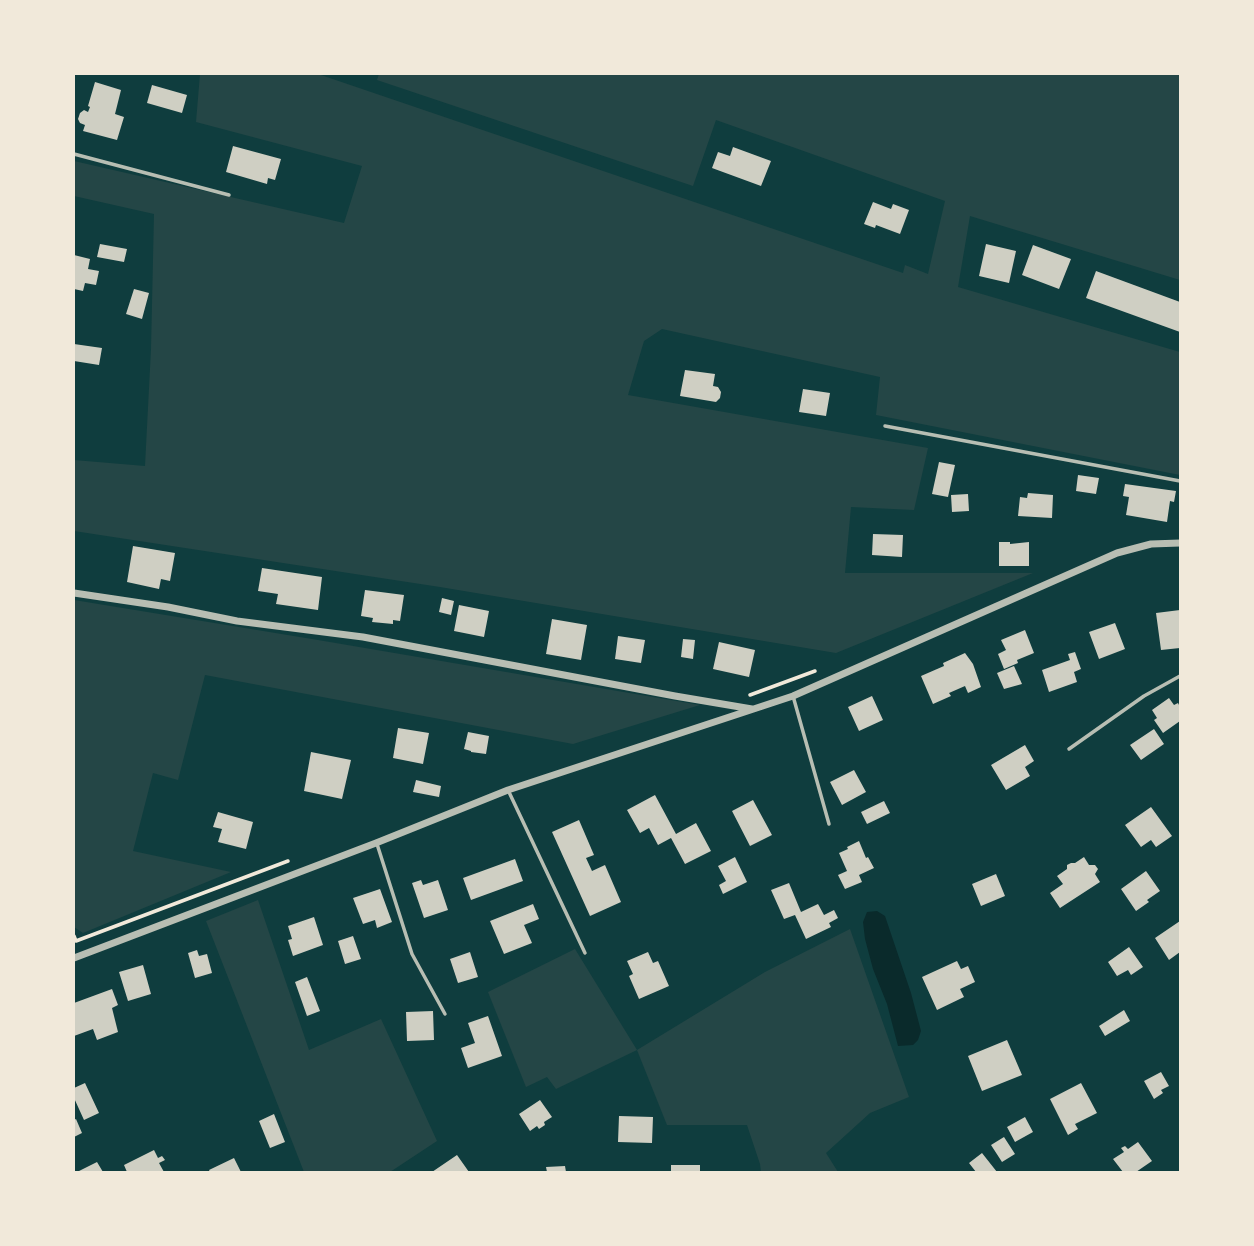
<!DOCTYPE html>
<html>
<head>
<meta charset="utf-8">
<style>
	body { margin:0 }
	#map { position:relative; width:1254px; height:1246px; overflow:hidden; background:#0f3d3e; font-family:"Fira Sans Condensed",sans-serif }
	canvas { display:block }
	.frame { position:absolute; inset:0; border:75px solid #f1e9da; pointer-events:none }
</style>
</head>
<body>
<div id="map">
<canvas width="1254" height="1246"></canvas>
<div class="frame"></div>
</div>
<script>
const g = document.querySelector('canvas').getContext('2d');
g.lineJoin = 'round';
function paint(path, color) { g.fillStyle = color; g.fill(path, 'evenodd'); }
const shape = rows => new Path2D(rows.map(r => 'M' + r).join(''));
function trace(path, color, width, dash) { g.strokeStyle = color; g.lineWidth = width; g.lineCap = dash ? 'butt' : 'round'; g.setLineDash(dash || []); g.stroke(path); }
paint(shape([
	[200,74,318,74,903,273,905,265,928,274,945,201,716,120,693,186,377,80,379,74,1180,74,1180,280,970,216,958,287,1180,352,1180,475,876,415,880,377,662,329,644,341,628,395,928,448,914,510,851,507,845,573,1033,573,836,653,440,587,74,531,74,460,145,466,151,349,154,214,74,196,74,161,344,223,362,166,196,122],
	[74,600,318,640,700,705,573,744,205,675,178,780,153,773,133,851,231,872,83,933,74,927],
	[258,900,309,1050,381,1019,437,1141,390,1172,304,1172,206,921],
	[850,929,909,1097,870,1113,826,1153,838,1172,761,1172,760,1164,747,1125,667,1125,637,1050,556,1089,547,1077,526,1087,488,992,575,949,637,1050,765,972]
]), '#244646');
paint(shape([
	[877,911,885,916,911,993,921,1031,918,1040,913,1045,898,1046,887,1004,873,969,865,939,863,922,867,912]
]), '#0a2a2b');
paint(shape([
	[95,82,121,90,115,114,124,117,117,140,83,131,85,125,80,123,78,119,80,113,84,110,88,112,90,107,88,106],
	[152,85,187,95,182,113,147,103],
	[233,146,281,159,275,180,268,178,267,184,226,172],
	[733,147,771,161,761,186,712,168,718,152,730,156],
	[873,202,891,209,893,204,909,210,900,234,876,225,875,228,864,224],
	[100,244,127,249,124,262,97,257],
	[986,244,1016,251,1009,283,979,276],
	[1033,245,1071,259,1059,289,1022,275],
	[74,255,90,259,88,269,99,271,96,285,85,283,83,291,74,289],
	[1096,271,1180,302,1180,332,1086,298],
	[134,289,149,293,142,319,126,314],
	[74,344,102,348,99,365,74,361],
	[685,370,715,374,713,386,718,387,721,392,720,398,716,402,680,396],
	[803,389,830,393,826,416,799,412],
	[939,462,955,465,948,497,932,494],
	[1078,475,1099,478,1096,494,1076,491],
	[1125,484,1176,491,1174,502,1170,501,1167,522,1126,515,1129,497,1123,496],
	[1028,493,1053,495,1052,518,1018,516,1020,497,1027,498],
	[968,494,969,511,952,512,951,495],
	[873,534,903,535,902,557,872,555],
	[999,542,1010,542,1010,544,1029,542,1029,566,999,566],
	[133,546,175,553,170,581,161,579,159,589,127,582],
	[262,568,322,577,318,610,276,604,278,594,258,591],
	[365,590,404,595,400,621,393,620,393,624,372,622,373,618,361,616],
	[442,598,454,601,451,615,439,612],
	[459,605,489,611,484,637,454,631],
	[1180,610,1180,648,1161,650,1156,613],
	[552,619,587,625,581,660,546,654],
	[1115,623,1125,649,1099,659,1089,632],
	[1025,630,1034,653,1017,660,1018,663,1004,669,998,654,1006,650,1001,640],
	[618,636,645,640,641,663,615,659],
	[683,639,695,640,693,659,681,657],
	[719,642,755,650,749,677,713,669],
	[1075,652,1081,669,1074,672,1077,682,1049,692,1042,670,1070,660,1068,654],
	[965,653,973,664,981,687,968,693,965,686,949,693,951,696,933,704,921,676,944,666,943,663],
	[1014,666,1022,684,1004,689,997,673],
	[872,696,883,720,859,731,848,707],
	[1169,698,1174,705,1178,703,1180,707,1180,721,1163,733,1154,720,1157,718,1152,710],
	[398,728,429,733,423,764,393,758],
	[1154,729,1164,744,1141,760,1130,745],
	[468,732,489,736,486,754,471,752,471,751,464,749],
	[1025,745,1034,761,1025,767,1030,776,1006,790,991,765],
	[311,752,351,760,342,799,304,791],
	[854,770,866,792,842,805,830,782],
	[416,780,441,786,439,797,413,792],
	[655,795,676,834,696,823,711,851,685,864,671,838,658,845,649,828,640,833,627,810],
	[753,800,772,835,750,846,732,811],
	[884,801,890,813,867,824,861,812],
	[1151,807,1172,836,1156,847,1151,840,1141,847,1125,825],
	[218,812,253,822,246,849,218,842,222,829,213,827],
	[579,820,594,855,586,858,592,871,605,865,621,902,590,916,552,832],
	[859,841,866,858,868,857,874,868,859,875,862,882,845,889,838,875,847,871,839,853,848,849,847,847],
	[735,857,747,882,723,894,719,885,726,881,718,866],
	[1084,857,1089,865,1095,865,1098,869,1095,874,1100,882,1060,908,1050,893,1063,884,1057,876,1067,869,1067,865,1071,863,1075,863],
	[515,859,523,881,471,900,463,878],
	[1146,871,1160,891,1147,900,1149,902,1136,911,1121,889],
	[996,874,1005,896,981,906,972,884],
	[421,880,423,885,438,880,448,910,424,918,412,883],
	[789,883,801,912,818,904,824,915,834,910,838,918,829,923,831,927,806,939,795,915,784,919,771,890],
	[380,889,392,922,377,928,375,920,363,924,353,898],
	[533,904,539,919,524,925,532,943,504,954,490,921],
	[314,917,323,945,293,956,288,940,292,939,288,926],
	[1180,921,1180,952,1169,960,1155,938],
	[353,936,361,959,345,964,338,941],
	[1129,947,1143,967,1131,975,1128,970,1117,976,1108,962],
	[197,950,199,956,207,954,212,973,195,978,188,953],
	[470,952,478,977,458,983,450,959],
	[648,952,653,963,658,961,669,986,639,999,629,976,633,974,627,961],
	[957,961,961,969,968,966,975,982,960,989,964,997,937,1010,922,977],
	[143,965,151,994,128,1001,119,972],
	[307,977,320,1011,307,1016,295,982],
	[112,989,118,1005,112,1008,118,1032,97,1040,93,1029,74,1036,74,1003],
	[1124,1010,1130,1021,1105,1036,1099,1026],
	[433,1011,434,1040,407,1041,406,1012],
	[488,1016,502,1056,468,1068,461,1048,475,1043,468,1023],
	[1007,1040,1022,1075,982,1091,968,1056],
	[1161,1072,1169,1086,1161,1090,1163,1093,1154,1099,1144,1081],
	[85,1083,99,1113,84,1120,74,1098,74,1088],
	[1081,1083,1097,1113,1075,1124,1078,1129,1068,1135,1050,1099],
	[540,1100,552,1117,544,1122,545,1125,539,1129,537,1126,530,1131,519,1114],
	[274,1114,285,1142,270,1148,259,1121],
	[619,1116,653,1117,652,1143,618,1142],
	[1025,1117,1033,1132,1015,1142,1007,1127],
	[76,1119,82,1133,74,1137,74,1120],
	[1004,1137,1015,1154,1002,1162,991,1145],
	[1138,1142,1152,1161,1136,1172,1123,1172,1113,1159,1124,1152,1121,1148,1125,1146,1128,1149],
	[154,1150,158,1158,162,1156,165,1160,159,1163,164,1172,127,1172,124,1165],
	[982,1153,997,1172,976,1172,969,1163],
	[457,1155,469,1172,432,1172],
	[234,1158,241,1172,210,1172,209,1170],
	[97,1162,103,1172,77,1172],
	[671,1165,700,1165,700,1172,671,1172],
	[565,1166,566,1172,547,1172,546,1167]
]), '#cfcfc3');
trace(shape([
	[750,695,815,671],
	[74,936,76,941,288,861]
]), '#f1e9da', 3.5);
trace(shape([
	[74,154,229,195],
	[885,426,1180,481],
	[793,696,829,824],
	[1069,749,1144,696,1180,676],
	[508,790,585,953],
	[377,844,412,954,445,1014]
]), '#b8beb3', 3.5);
trace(shape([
	[74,593,168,607,237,621,363,637,675,696,752,709],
	[74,958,376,843,508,790,793,696,1117,553,1151,544,1180,543]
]), '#b8beb3', 7);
</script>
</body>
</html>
